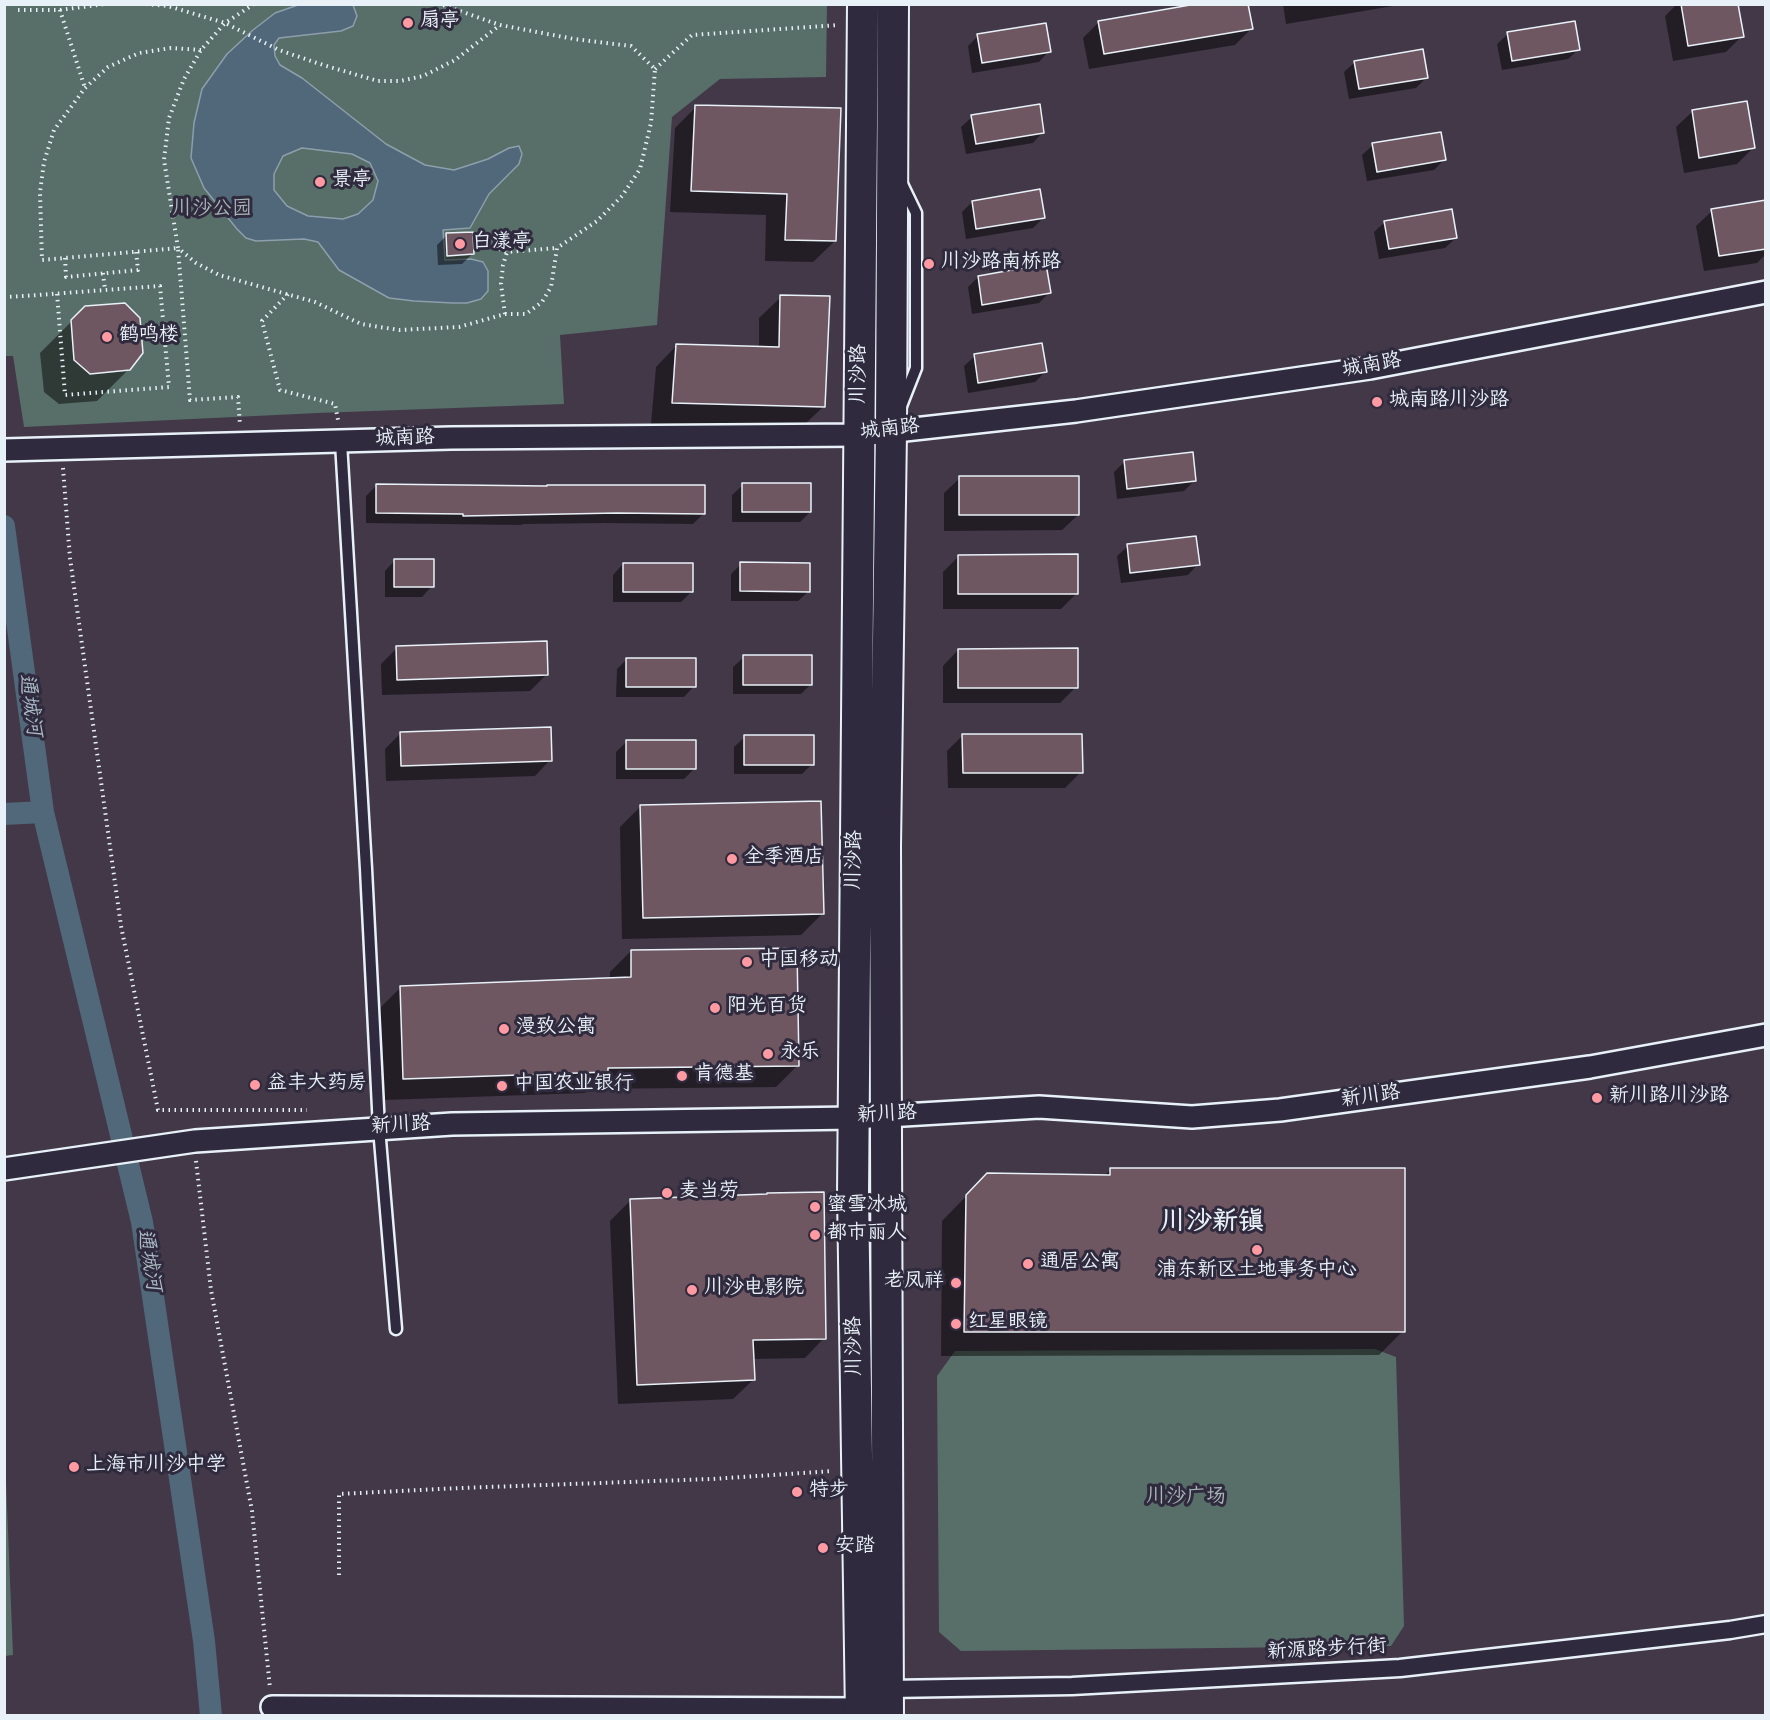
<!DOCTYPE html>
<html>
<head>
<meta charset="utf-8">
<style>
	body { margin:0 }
	#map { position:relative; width:1770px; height:1720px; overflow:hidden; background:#423848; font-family:Kalam,sans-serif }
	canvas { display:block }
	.frame { position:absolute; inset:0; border:6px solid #e8f1f8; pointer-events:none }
</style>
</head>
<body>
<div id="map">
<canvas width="1770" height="1720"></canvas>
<div class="frame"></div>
</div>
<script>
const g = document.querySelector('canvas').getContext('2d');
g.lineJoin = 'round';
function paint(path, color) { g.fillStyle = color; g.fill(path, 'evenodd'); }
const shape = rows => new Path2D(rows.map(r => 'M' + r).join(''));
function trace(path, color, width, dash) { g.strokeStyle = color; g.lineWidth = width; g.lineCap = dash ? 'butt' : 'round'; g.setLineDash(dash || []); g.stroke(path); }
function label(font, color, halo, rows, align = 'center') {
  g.font = font + ' Kalam,"LXGW WenKai TC",sans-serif'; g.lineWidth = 6; g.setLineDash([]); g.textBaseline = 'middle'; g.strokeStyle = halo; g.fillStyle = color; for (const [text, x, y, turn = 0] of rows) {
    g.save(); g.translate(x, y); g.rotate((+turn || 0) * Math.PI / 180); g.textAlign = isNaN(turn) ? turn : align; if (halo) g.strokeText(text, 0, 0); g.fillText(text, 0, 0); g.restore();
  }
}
paint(shape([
	[4,5,827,5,826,77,720,79,672,117,657,325,560,335,564,404,318,413,24,427,13,356,4,356],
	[1375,1349,1396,1357,1404,1626,1391,1646,961,1651,939,1632,937,1376,955,1351],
	[5,1456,13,1655,5,1656,4,1656]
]), '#586e68');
const water = shape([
	[298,5,353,5,357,16,353,26,341,31,279,38,274,45,275,56,280,65,302,78,386,144,425,165,454,170,488,159,509,148,519,146,522,154,519,164,489,194,470,228,443,230,445,260,471,259,483,262,488,271,488,291,481,299,467,303,453,303,414,301,389,298,339,270,318,242,304,239,256,241,246,238,237,229,204,188,191,158,194,123,202,89,227,54,253,30,275,13,298,5],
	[302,148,352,154,370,163,378,181,373,200,358,214,343,219,308,216,287,206,274,190,274,174,283,156,302,148]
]);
paint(water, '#506879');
trace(water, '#8d9fac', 1.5);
paint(shape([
	[1283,4,1405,4,1286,24],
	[1677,4,1737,4,1742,36,1726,52,1673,61,1665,16],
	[1099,22,1251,29,1235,45,1089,69,1083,38],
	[1508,34,1579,49,1568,59,1502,70,1497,44],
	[978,36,1049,51,1039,62,972,73,968,46],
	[1355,62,1426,78,1416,88,1349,99,1344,72],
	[696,107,840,110,835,241,813,262,765,261,766,215,670,212,675,128],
	[1692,112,1753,148,1737,164,1684,173,1676,127],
	[972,117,1043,132,1033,143,966,154,961,127],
	[1373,145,1444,160,1434,170,1367,181,1362,155],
	[972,202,1044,217,1033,228,966,239,962,212],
	[1766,202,1766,254,1757,263,1704,271,1696,226,1712,211],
	[1385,222,1456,238,1445,248,1379,259,1374,232],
	[447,235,472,254,462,264,438,265,437,245],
	[978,277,1049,293,1039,303,972,314,968,287],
	[781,297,824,406,802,427,651,424,656,367,677,345,759,348,759,318],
	[85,308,129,369,97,401,59,404,44,392,40,353],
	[975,356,1046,371,1035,382,968,393,964,366],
	[1124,462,1195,480,1184,491,1117,499,1114,472],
	[960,478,1078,515,1062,530,944,531,944,493],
	[743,485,810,512,800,522,732,522,732,495],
	[376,486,704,513,693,524,606,523,523,524,521,525,366,523,366,496],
	[1128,546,1198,564,1188,575,1121,583,1117,556],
	[959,556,1077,593,1061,609,943,609,943,572],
	[395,560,432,586,422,597,385,597,385,571],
	[623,564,691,592,681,602,613,602,613,575],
	[741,564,809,591,798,601,731,601,731,574],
	[397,648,546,675,530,691,382,695,381,664],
	[958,650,1076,687,1060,703,943,703,943,666],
	[744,657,811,684,801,694,733,694,733,667],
	[627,659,694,686,684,697,616,697,617,669],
	[401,733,550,760,535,776,386,781,385,749],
	[963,735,1081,772,1065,788,948,788,947,751],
	[745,737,812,764,802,774,734,774,734,747],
	[627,741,695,768,684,779,616,779,616,752],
	[641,806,823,913,801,935,622,939,620,827],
	[631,951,797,1066,776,1087,589,1089,585,1093,383,1100,379,1009,400,988,610,980,610,972],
	[1111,1169,1403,1331,1379,1355,941,1356,942,1221,988,1174,1103,1177],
	[630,1201,824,1338,805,1358,752,1359,753,1380,733,1399,618,1404,610,1221]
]), '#0007');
trace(shape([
	[4,526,43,812,142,1222,204,1641,211,1716],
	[4,814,43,812]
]), '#506879', 22);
const building = shape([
	[1196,4,1248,4,1253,29,1104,54,1098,21,1196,4],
	[1681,4,1738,4,1744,37,1688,46,1681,4],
	[1575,21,1580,50,1512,61,1507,32,1575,21],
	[1046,23,1051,52,982,63,977,34,1046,23],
	[1423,49,1428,78,1359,89,1354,61,1423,49],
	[1747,101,1755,148,1699,158,1692,110,1747,101],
	[1040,104,1044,133,976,144,971,115,1040,104],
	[695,105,841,108,836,241,785,240,787,194,691,191,695,105],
	[1441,132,1446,160,1377,172,1372,143,1441,132],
	[1040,189,1045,218,976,229,972,201,1040,189],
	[1766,200,1766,249,1719,256,1711,209,1766,200],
	[1452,209,1457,238,1389,249,1384,221,1452,209],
	[473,232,474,254,447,256,446,233,473,232],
	[1046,264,1051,293,982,305,978,276,1046,264],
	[780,295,830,296,825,407,672,403,676,344,779,347,780,295],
	[125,303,140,318,143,353,130,370,90,374,74,360,71,320,85,306,125,303],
	[1042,343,1047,372,978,383,974,354,1042,343],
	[1193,452,1196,481,1127,489,1124,460,1193,452],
	[959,476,1079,476,1079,515,959,515,959,476],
	[742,483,811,483,811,512,742,512,742,483],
	[376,484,547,486,547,485,705,485,705,514,617,513,463,516,463,514,376,513,376,484],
	[1196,536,1200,565,1130,573,1127,544,1196,536],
	[1078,554,1078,594,958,594,958,555,1078,554],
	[394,559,434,559,434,587,394,587,394,559],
	[740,562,810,563,810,592,740,591,740,562],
	[623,563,693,563,693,592,623,592,623,563],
	[547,641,548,675,397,680,396,646,547,641],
	[1078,648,1078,688,958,688,958,649,1078,648],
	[743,655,812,655,812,685,743,685,743,655],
	[626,658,696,658,696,687,626,687,626,658],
	[551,727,552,761,401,766,400,732,551,727],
	[962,734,1082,734,1083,773,963,773,962,734],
	[744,735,814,735,814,765,744,765,744,735],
	[626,740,696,740,696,769,626,769,626,740],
	[821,801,824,914,643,918,640,805,821,801],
	[797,948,799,1066,608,1068,608,1072,403,1079,400,986,631,977,631,950,797,948],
	[1110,1168,1405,1168,1405,1332,964,1332,966,1195,987,1173,1110,1175,1110,1168],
	[824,1192,826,1339,753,1340,755,1380,637,1385,630,1199,767,1194,767,1193,824,1192]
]);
paint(building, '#6f5762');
trace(building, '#e8f1f8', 1.5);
const service = shape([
	[901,406,916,368,916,213,901,182],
	[341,442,366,869,379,1128,396,1329]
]);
const pedestrian = shape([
	[889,1689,1072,1686,1400,1668,1730,1630,1766,1624]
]);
const minor = shape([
	[4,450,451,438,860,435,1076,411,1370,368,1766,292],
	[4,1169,195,1141,452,1124,853,1118,1039,1107,1192,1117,1280,1110,1590,1067,1766,1035],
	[272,1707,873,1709]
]);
const secondary = shape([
	[861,1716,853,1194,863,4],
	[888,1716,885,846,891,431,893,4]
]);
trace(service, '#e8f1f8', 15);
trace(pedestrian, '#e8f1f8', 21);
trace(minor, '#e8f1f8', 26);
trace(secondary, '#e8f1f8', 34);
trace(shape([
	[58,4,85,88],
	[146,4,168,6,225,23,279,50,323,65,378,81,400,81,423,76,455,60,500,25],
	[254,4,225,23,201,50,184,79,169,118,164,160,178,248,196,263,219,275,315,302,361,324,399,330,459,327,505,314,526,314,542,302,551,287,557,248,597,221,622,196,640,169,651,123,655,69,631,46,574,39,500,25,440,4],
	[18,10,59,10,106,4],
	[201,50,171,48,139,53,108,67,85,88,54,130,44,162,40,192,42,260,178,248,190,400,238,397,240,425],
	[655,69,692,35,839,25],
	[477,240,507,252,557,248],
	[65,258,66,277,138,270,136,251],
	[103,273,105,290],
	[288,294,262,321,280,390,335,404,338,420],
	[4,297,24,296,160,286,169,387,65,395,57,293],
	[505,314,501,284,503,265,507,252],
	[63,468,70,558,121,926,158,1110,307,1110],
	[196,1161,211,1290,252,1511,270,1688],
	[339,1575,339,1494,460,1488,712,1479,833,1471]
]), '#e8f1f8', 4, [1.5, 4.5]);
trace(service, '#2f2a3d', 10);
trace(pedestrian, '#2f2a3d', 16);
trace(minor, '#2f2a3d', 21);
trace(secondary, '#2f2a3d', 30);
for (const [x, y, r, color] of [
	[408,23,6,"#ff9aa2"],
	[320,182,6,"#ff9aa2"],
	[460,244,6,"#ff9aa2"],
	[929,264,6,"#ff9aa2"],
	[107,337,6,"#ff9aa2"],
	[1377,402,6,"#ff9aa2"],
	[732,859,6,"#ff9aa2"],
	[747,962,6,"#ff9aa2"],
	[715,1008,6,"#ff9aa2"],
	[504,1029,6,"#ff9aa2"],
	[768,1054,6,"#ff9aa2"],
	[682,1076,6,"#ff9aa2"],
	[255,1085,6,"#ff9aa2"],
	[502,1086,6,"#ff9aa2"],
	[1597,1098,6,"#ff9aa2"],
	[667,1193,6,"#ff9aa2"],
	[815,1207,6,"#ff9aa2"],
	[815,1235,6,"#ff9aa2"],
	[1257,1250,6,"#ff9aa2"],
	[1028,1264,6,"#ff9aa2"],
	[956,1283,6,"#ff9aa2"],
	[692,1290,6,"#ff9aa2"],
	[956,1324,6,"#ff9aa2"],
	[74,1467,6,"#ff9aa2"],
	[797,1492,6,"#ff9aa2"],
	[823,1548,6,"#ff9aa2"]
]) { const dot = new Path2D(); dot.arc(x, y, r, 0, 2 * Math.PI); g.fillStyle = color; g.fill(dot); trace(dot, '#2f2a3d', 2); }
label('20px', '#e8f1f8', '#2f2a3d', [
	["扇亭",420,23],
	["景亭",332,182],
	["白漾亭",472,244],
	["川沙路南桥路",941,264],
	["鹤鸣楼",119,337],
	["城南路川沙路",1389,402],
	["全季酒店",744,859],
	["中国移动",759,962],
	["阳光百货",727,1008],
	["漫致公寓",516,1029],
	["永乐",780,1054],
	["肯德基",694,1076],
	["益丰大药房",267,1085],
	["中国农业银行",514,1086],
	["新川路川沙路",1609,1098],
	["麦当劳",679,1193],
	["蜜雪冰城",827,1207],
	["都市丽人",827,1235],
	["通居公寓",1040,1264],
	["浦东新区土地事务中心",1257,1272,"center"],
	["老凤祥",944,1283,"right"],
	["川沙电影院",704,1290],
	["红星眼镜",968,1324],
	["上海市川沙中学",86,1467],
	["特步",809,1492],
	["安踏",835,1548]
], 'left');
label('20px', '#a7b6b7', '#2f2a3d', [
	["川沙公园",212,211],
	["川沙广场",1186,1499]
]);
label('20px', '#e8f1f8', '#2f2a3d', [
	["城南路",1372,367,-10],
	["川沙路",861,374,-90],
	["城南路",890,431,-6],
	["城南路",405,440,-2],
	["川沙路",856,860,-89],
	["新川路",1371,1098,-8],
	["新川路",887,1116,-3],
	["新川路",401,1127,-3],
	["川沙路",856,1346,-91],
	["新源路步行街",1327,1651,-3]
]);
label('italic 21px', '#abbac5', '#2f2a3d', [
	["通城河",28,705,82],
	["通城河",147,1260,81]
]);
label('bold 26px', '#e8f1f8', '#2f2a3d', [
	["川沙新镇",1212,1225]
]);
</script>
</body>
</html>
